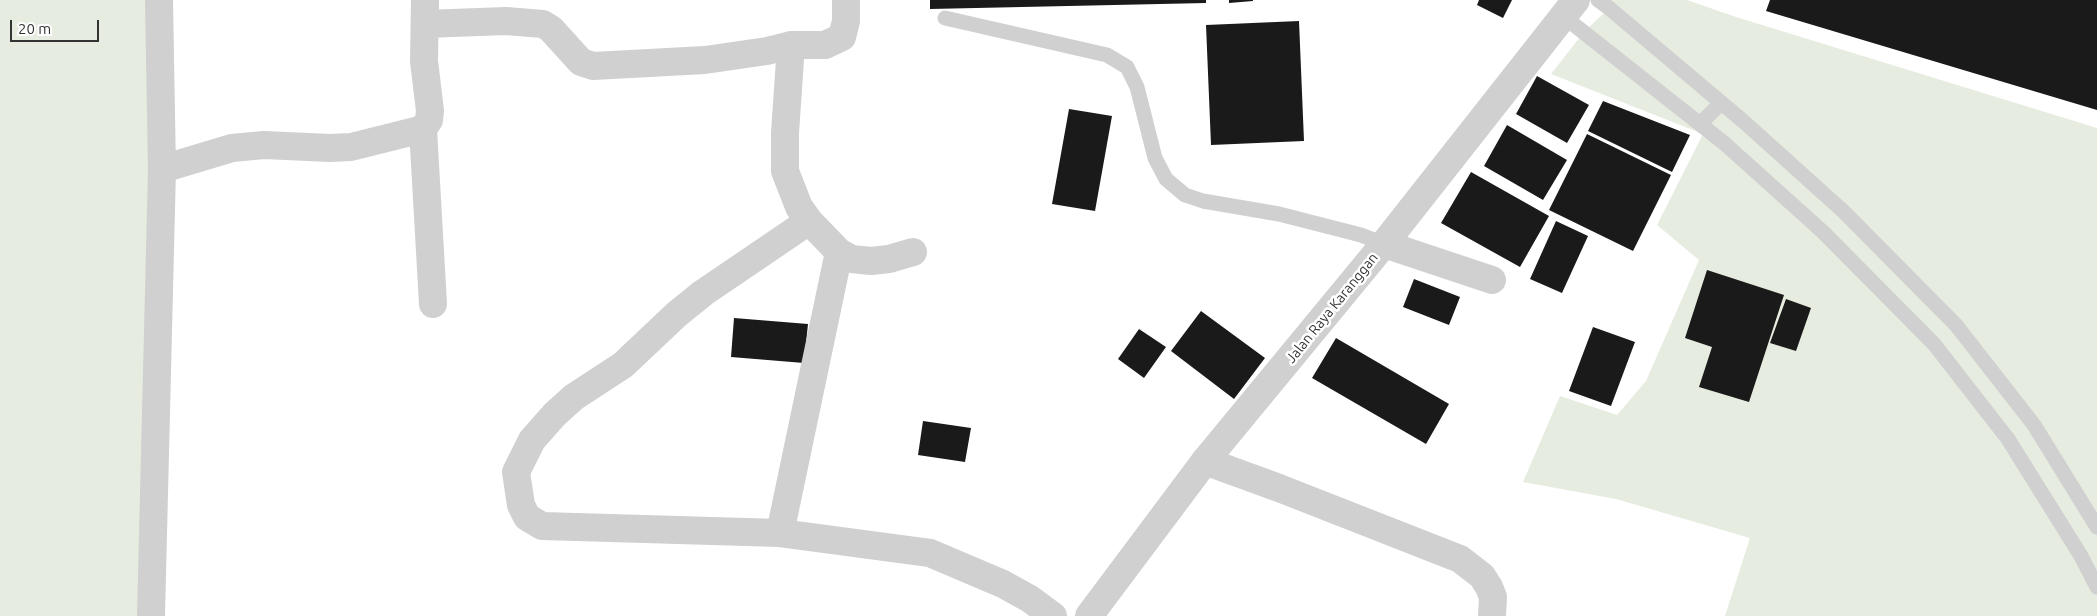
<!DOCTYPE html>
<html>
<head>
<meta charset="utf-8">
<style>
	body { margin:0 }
	#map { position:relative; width:2097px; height:616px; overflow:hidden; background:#fff; font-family:Ubuntu,sans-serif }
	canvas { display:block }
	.scale { position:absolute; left:10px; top:20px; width:89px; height:22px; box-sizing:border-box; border:2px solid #333; border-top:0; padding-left:6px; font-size:15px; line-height:18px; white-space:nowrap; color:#333; -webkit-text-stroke:4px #fff; paint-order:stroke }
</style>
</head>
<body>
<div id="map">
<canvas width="2097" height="616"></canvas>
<div class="scale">20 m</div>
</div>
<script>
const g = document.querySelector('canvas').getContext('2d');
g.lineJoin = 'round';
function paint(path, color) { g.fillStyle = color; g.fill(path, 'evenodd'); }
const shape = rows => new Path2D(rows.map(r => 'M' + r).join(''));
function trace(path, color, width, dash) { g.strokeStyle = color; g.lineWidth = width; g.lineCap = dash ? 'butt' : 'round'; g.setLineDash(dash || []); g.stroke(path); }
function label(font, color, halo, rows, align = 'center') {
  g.font = font + ' Ubuntu,sans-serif'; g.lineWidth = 5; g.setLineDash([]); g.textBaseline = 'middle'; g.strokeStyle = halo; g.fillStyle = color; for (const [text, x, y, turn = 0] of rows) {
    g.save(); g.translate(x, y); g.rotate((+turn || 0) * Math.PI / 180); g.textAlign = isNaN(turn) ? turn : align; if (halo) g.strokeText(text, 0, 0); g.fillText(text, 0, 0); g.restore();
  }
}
paint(shape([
	[0,0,160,0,151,616,0,616],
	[1598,0,1687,0,1736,17,2097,128,2097,616,1725,616,1750,538,1616,499,1523,482,1560,396,1617,415,1646,381,1699,260,1657,225,1703,134,1551,74,1584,32,1609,8]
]), '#e6ecdf');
paint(shape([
	[930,0,1206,0,1206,3,930,9],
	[1229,0,1253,0,1253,1,1229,3],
	[1479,0,1512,0,1503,18,1477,5],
	[1770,0,2097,0,2097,110,1766,11],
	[1299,21,1304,141,1211,145,1206,25],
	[1537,76,1589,105,1567,143,1516,114],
	[1603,101,1690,135,1672,172,1588,131],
	[1069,109,1112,116,1095,211,1052,204],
	[1507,125,1567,160,1543,200,1484,166],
	[1587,134,1671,175,1633,251,1549,210],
	[1471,172,1549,216,1520,267,1441,223],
	[1556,221,1588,236,1562,293,1530,279],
	[1707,270,1784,295,1749,402,1699,387,1712,347,1685,338],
	[1414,279,1460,297,1449,325,1403,307],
	[1786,299,1811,308,1796,351,1770,343],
	[1201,311,1265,358,1234,399,1171,351],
	[734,318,808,324,804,363,731,357],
	[1593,327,1635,342,1611,406,1569,391],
	[1139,329,1166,347,1144,378,1118,359],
	[1336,338,1449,404,1426,444,1312,378],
	[923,421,971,428,965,462,918,455]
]), '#1a1a1a');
trace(shape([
	[1598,0,1609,8,1743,121,1843,211,1956,325,2034,425,2097,527],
	[1563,16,1724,143,1823,232,1934,344,2008,439,2081,556,2097,587],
	[945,18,1107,55,1127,67,1137,87,1155,158,1166,179,1185,195,1203,201,1279,214,1361,235,1384,244],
	[1700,124,1721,103]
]), '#d0d0d0', 15);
trace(shape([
	[425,24,506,21,543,24,551,29,581,62,593,66,705,60,767,51,791,45,825,45,842,37,846,21,846,0],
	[791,45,785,133,785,171,799,207,809,221,839,252,852,259,871,261,889,259,913,252],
	[423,129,433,304],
	[162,169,232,148,264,145,330,148,351,147,423,129,429,120,430,111,424,61,425,0],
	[809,221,703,293,677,314,623,365,574,397,555,414,532,440,516,472,521,505,527,517,542,526,780,533,930,553,1003,584,1030,599,1053,616],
	[1384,244,1492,280],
	[1205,461,1279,488,1460,559,1482,576,1489,587,1493,597,1492,616],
	[780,533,839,252],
	[151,616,162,169,159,0]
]), '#d0d0d0', 28);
trace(shape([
	[1089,616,1205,461,1384,244,1576,0]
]), '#d0d0d0', 28);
label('14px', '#333', '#fff', [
	["Jalan Raya Karanggan",1332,308,-51]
]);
</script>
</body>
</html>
